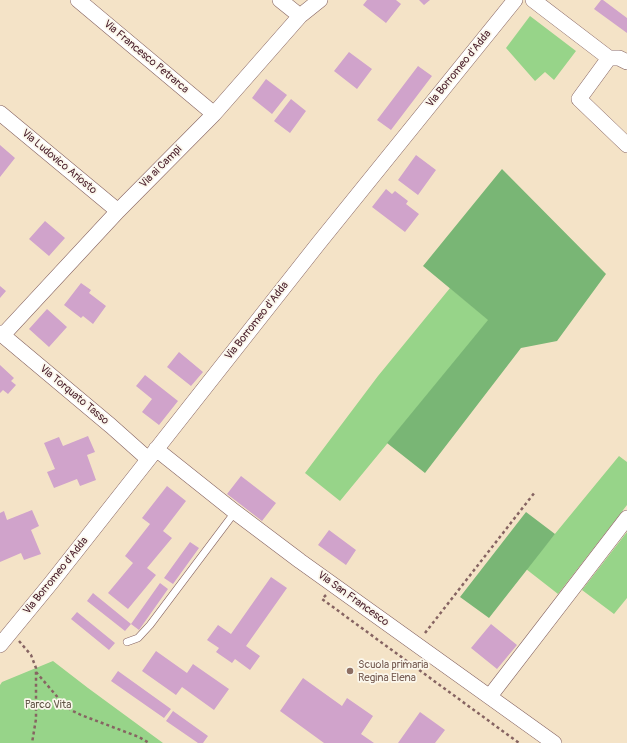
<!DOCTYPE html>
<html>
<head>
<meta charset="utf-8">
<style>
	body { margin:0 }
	canvas { display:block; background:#f4e3c7 }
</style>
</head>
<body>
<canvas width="627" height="743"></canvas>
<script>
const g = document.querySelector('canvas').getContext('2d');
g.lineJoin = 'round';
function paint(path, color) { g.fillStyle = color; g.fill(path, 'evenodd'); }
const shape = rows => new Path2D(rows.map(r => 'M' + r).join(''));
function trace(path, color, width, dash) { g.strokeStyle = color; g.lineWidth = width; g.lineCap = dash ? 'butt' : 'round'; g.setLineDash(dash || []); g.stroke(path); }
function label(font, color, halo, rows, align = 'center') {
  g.font = font + ' Pangolin,sans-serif'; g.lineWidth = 3.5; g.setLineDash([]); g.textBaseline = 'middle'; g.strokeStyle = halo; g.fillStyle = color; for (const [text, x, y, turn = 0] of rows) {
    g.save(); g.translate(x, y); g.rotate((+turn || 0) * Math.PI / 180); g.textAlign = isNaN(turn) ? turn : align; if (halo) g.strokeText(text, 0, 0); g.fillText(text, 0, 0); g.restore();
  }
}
paint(shape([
	[530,16,576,51,554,80,545,72,535,81,506,48],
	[450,288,489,320,340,501,305,473,378,376],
	[619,456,627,462,627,505,558,594,526,569],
	[627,532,627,598,614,614,582,590],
	[53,661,88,688,163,743,0,743,0,685,2,682]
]), '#97d489');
paint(shape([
	[502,169,606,274,557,341,521,348,425,473,387,443,488,320,423,266],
	[526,512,555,534,489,618,460,597]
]), '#79b675');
paint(shape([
	[367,0,396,0,401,4,386,23,363,5],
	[419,0,430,0,424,5],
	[601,0,603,0,627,18,627,33,594,9],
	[349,52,372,69,357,89,334,71],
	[418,66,432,76,391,130,377,120],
	[266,79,287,95,272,114,252,98],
	[291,99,306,111,290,133,274,121],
	[0,145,15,158,0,177],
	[416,155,436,170,418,195,398,180],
	[386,189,392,194,395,191,408,201,406,204,419,214,405,232,372,207],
	[45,221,65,238,49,256,29,239],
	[81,283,91,290,89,293,106,306,93,324,83,316,81,318,64,305],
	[0,286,6,291,0,298],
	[47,309,67,327,49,347,29,329],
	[179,352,203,372,191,386,167,367],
	[0,365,14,378,11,381,16,385,8,394,3,390,0,393],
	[145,375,178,401,159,425,142,412,152,399,136,386],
	[88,436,95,452,87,455,96,480,80,486,77,479,54,488,47,472,55,469,44,443,59,437,63,446],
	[241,476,276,503,262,521,227,494],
	[167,486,186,501,163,531,172,538,147,568,156,575,128,609,108,593,133,563,125,556,150,524,142,518],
	[32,510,39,526,31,530,41,554,24,560,21,553,0,562,0,513,4,511,7,520],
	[329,530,356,550,346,565,318,545],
	[190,542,199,548,173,584,164,578],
	[271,577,287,588,246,646,260,656,250,670,235,659,232,663,216,652,219,648,207,640,218,625,231,634],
	[160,583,168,589,139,630,131,624],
	[93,593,131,624,125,631,87,601],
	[77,612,115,643,109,650,71,619],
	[491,624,517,645,497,669,471,648],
	[156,651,187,673,193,664,229,689,214,710,182,687,176,695,142,671],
	[118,671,171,709,164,718,111,681],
	[303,678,342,706,347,698,373,716,361,734,374,743,324,743,280,711],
	[173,711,208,736,203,743,198,743,166,721],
	[420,712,445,730,435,743,398,743]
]), '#d0a3cb');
const service = shape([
	[127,642,138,638,150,625,235,512]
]);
const minor = shape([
	[78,0,214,114],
	[280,0,300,16],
	[533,0,609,58],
	[627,62,619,58,609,58,579,99,627,145],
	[0,113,118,211],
	[0,333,111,426,148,459],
	[3,335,118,211,214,114,300,16,320,0],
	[156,449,235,512,300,561,554,743],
	[0,645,51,583,318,244,515,0],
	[490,696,627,518]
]);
trace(service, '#866462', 8);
trace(minor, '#866462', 16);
trace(shape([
	[326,595,322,599,519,743],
	[425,633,535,492],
	[19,641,31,655,36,668,36,719,32,743],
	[36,672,60,700,71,710,81,715,139,737,149,743]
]), '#866462', 2.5, [3, 3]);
trace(service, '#fff', 7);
trace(minor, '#fff', 15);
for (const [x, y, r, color] of [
	[350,671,4,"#8d6e63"]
]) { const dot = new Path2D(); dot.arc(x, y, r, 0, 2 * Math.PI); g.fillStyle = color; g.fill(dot); trace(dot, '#fbf7ec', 1.5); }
label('11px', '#4a1f2b', '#fbf7ec', [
	["Via Francesco Petrarca",146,57,40],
	["Via Borromeo d'Adda",459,69,-51],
	["Via Ludovico Ariosto",59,162,40],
	["Via ai Campi",161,167,-45],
	["Via Borromeo d'Adda",257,321,-52],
	["Via Torquato Tasso",74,395,40],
	["Via Borromeo d'Adda",56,576,-51],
	["Via San Francesco",353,599,36]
]);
label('11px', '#785e54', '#fbf7ec', [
	["Scuola primaria",358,665],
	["Regina Elena",358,678]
], 'left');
label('11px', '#615547', '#fbf7ec', [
	["Parco Vita",48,705]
]);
</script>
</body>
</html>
